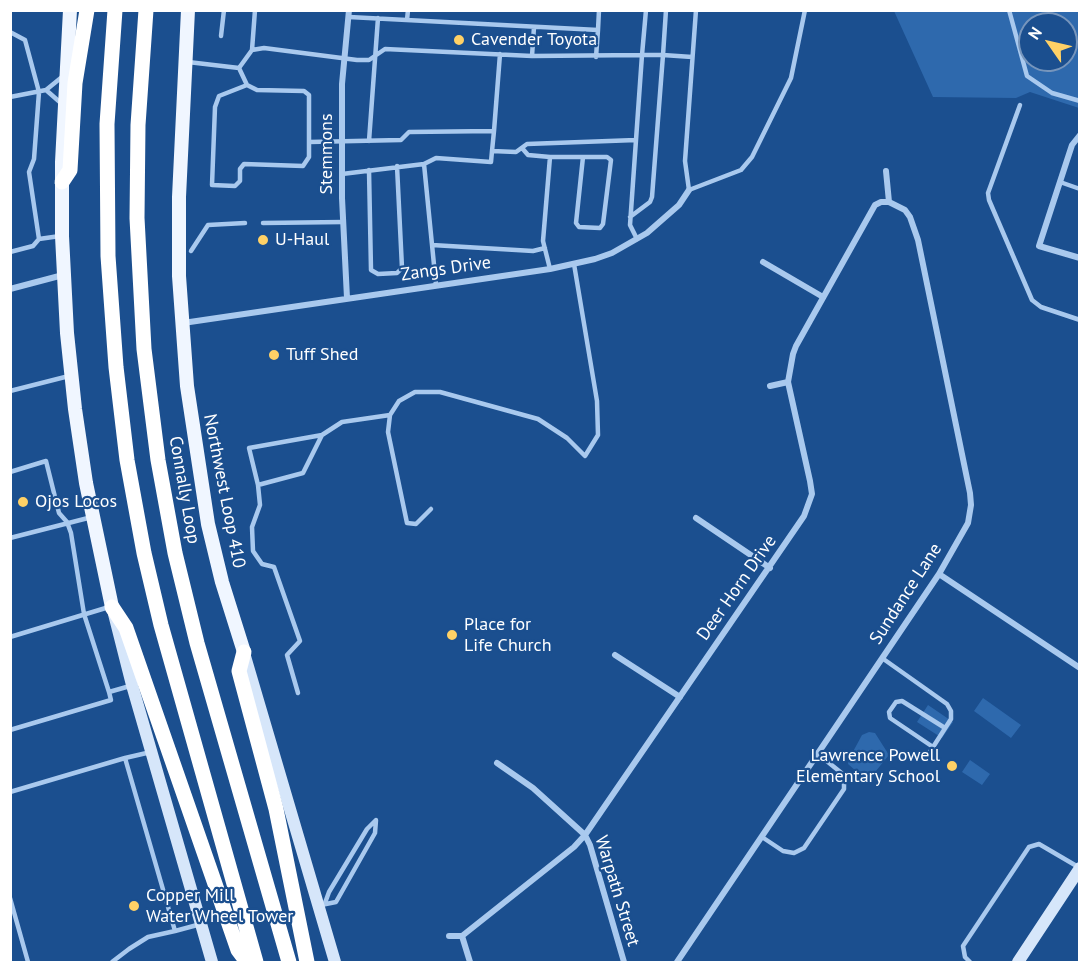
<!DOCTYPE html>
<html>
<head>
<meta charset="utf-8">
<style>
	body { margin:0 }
	#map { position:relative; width:1090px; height:973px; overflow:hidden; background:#1b4f8f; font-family:"PT Sans",sans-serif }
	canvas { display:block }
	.frame { position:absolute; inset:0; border:12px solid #fff; pointer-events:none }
	.north { position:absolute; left:1018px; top:12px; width:60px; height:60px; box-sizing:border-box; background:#1b4f8f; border:2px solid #7695bc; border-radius:50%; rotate:304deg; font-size:16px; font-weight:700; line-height:24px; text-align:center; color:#fff }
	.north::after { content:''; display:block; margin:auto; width:21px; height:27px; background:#ffd166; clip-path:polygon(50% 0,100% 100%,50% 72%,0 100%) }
</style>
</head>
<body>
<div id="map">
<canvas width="1090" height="973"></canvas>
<div class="frame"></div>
<div class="north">N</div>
</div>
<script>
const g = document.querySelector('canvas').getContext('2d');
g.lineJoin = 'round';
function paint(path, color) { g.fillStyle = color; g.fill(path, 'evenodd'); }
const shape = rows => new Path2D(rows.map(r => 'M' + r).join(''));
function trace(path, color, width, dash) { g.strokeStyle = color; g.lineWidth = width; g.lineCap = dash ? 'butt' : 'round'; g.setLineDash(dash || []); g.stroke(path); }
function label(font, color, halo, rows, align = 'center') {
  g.font = font + ' "PT Sans",sans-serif'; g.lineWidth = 4.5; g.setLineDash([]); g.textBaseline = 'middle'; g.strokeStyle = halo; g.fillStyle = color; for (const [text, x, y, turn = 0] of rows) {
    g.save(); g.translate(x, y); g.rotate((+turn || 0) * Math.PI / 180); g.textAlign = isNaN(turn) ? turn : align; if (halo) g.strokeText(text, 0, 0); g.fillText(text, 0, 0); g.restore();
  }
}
paint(shape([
	[894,11,1079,11,1079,108,1030,92,1016,98,933,97],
	[1030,24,1066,24,1066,60,1030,60],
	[983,698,1021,725,1011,738,974,711],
	[928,705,953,722,942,738,917,722],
	[869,732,875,733,889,755,871,777,867,778,863,777,848,764,849,759,862,735],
	[970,760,990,774,982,785,962,772]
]), '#2e69ad');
trace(shape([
	[646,10,642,55,663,55,666,10],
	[696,10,685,161,689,190,741,170,752,157,791,78,805,10],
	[1009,10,1027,76,1052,93,1080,101],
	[349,17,598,30,596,57],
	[407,20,408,10],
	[598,30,599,10],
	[10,32,25,40,39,92,34,159,29,172,39,239,33,246,10,252],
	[221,36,224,10],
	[252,50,255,10],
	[532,56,534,27],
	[188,62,239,68,247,85,257,90,304,91,309,95,309,157,303,166,244,164,240,169,240,181,235,186,212,185,215,107,219,96,247,85],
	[239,68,252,50,264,48,357,60,369,60,385,49,532,56,642,55,636,140],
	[46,90,62,104],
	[10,97,46,90,62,77],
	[1020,105,988,193,989,200,1032,300,1041,307,1080,320],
	[494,131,500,54],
	[369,141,378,18],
	[309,142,401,140,409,132,494,131,492,151,516,152,527,144,636,140,630,225,637,239],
	[522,148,528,155,550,157,543,241,550,269],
	[550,157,607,157,611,160,603,224,600,228,579,227,576,223,583,157],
	[424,164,436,158,491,162,492,151],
	[369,170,371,270,378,274,397,273,402,268,397,166],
	[342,174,424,164,436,285],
	[1060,182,1080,189],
	[630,217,650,202,652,197,663,55,692,57],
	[263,223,343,222],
	[39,239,60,236],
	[432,245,533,251,545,248],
	[191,251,208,225,245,223],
	[10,391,69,376],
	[322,435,303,473,258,485,249,448,322,435,342,422,390,415],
	[10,472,46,461,59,513,67,522,71,533,84,614,109,692],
	[258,485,260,505,252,527,253,551,262,564,274,567,300,641,287,655,298,693],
	[431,509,416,524,407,523,388,432,390,415,399,401,415,392,440,392,538,419,567,438,585,456,598,435,597,401,574,264],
	[10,538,92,517],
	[10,637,109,607],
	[882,658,947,704,951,711,951,719,928,755],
	[10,730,111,700,109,692,130,686],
	[933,747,890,718,889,712,896,702,902,701,945,728],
	[151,752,125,758,175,931,201,924],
	[10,792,125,758],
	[762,837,783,851,794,853,804,848,844,789,844,775,818,754],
	[10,898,28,962],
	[321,905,336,902,375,833,376,820,367,829,329,892,325,903],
	[112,962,129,949,148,937,175,931],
	[970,962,965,957,963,946,1029,847,1039,844,1080,868]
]), '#a9c9ee', 4.5);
trace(shape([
	[1080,135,1072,145,1039,246,1080,258],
	[886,171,889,202],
	[763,262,823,297],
	[10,289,63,275],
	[347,298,342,198,342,84,349,10],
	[183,323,550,269,595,259,612,253,647,233,679,205,689,190],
	[770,386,788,382],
	[696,518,770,568],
	[939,574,1080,668],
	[615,655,680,697],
	[497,763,533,788,585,835,590,845,624,962],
	[449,936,462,936],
	[462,936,574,847,585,835,804,516,812,494,810,481,788,382,793,354,796,346,875,205,881,202,889,202,905,210,910,217,918,240,970,493,971,505,968,523,939,574,677,962],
	[462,936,470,962]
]), '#a9c9ee', 6);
trace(shape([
	[114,614,132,685,212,962],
	[244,653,335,962],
	[1018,962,1080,868]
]), '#d6e6fa', 12);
trace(shape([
	[70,10,62,162,62,236,67,333,75,409,86,483,112,607],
	[188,10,179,197,179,276,187,386,208,524,222,582,244,652]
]), '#f0f6ff', 14);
trace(shape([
	[115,10,107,124,108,256,116,367,127,460,144,553,161,625,256,962],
	[146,10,138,125,137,218,144,349,158,460,175,553,197,643,289,962],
	[62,182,70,170,75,83,87,10],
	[112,607,126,628,238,950,247,962],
	[244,652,239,671,276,809,307,962]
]), '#fff', 15);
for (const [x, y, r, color] of [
	[459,40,6,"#ffd166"],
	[263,240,6,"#ffd166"],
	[274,355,6,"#ffd166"],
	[23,502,6,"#ffd166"],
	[452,635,6,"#ffd166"],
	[952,766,6,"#ffd166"],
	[134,906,6,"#ffd166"]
]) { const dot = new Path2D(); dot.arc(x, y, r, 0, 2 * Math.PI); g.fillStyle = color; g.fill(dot); trace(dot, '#1b4f8f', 2); }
label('18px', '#fff', '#1b4f8f', [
	["Cavender Toyota",471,40],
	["U-Haul",275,240],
	["Tuff Shed",286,355],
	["Ojos Locos",35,502],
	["Place for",464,625],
	["Life Church",464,646],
	["Lawrence Powell",940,756,"right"],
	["Elementary School",940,777,"right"],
	["Copper Mill",146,896],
	["Water Wheel Tower",146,917]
], 'left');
label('18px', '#fff', '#1b4f8f', [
	["Stemmons",327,154,-90],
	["Zangs Drive",446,269,-8],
	["Connally Loop",184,490,80],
	["Northwest Loop 410",224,491,79],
	["Deer Horn Drive",737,588,-55],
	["Sundance Lane",906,594,-57],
	["Warpath Street",617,891,73]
]);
</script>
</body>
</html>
